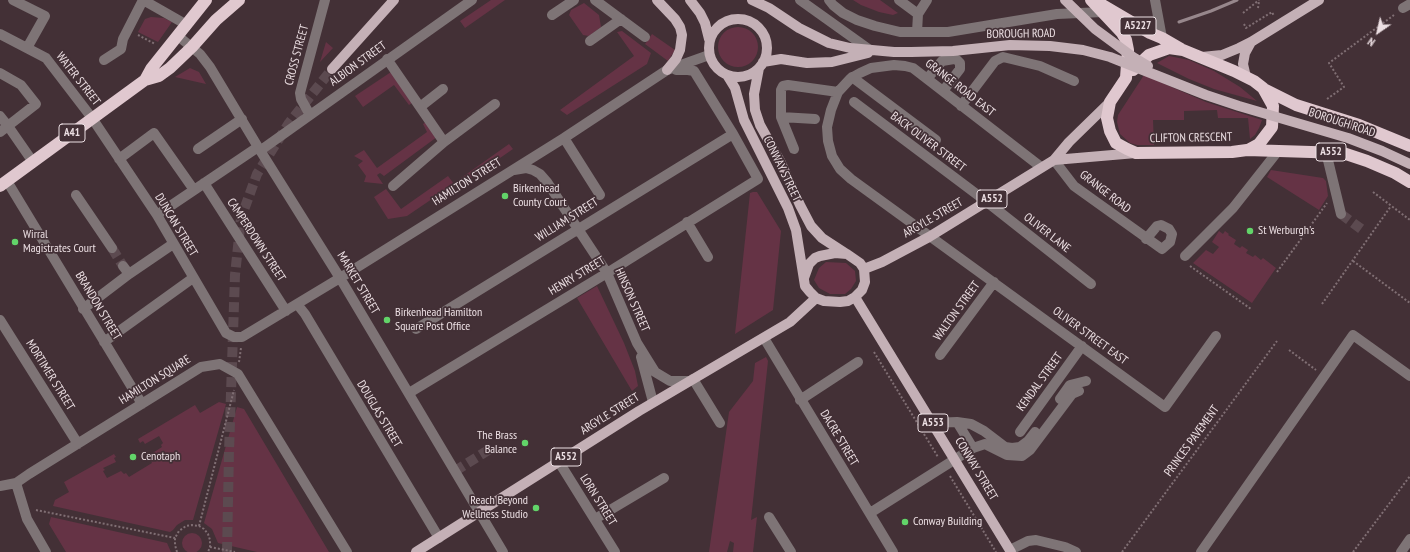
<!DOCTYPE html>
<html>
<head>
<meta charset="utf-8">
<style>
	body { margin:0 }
	#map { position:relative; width:1410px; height:552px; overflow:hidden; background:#433036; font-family:"PT Sans Narrow",sans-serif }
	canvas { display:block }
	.north { position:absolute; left:1358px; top:12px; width:40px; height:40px; -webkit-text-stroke:3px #433036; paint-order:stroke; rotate:214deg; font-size:11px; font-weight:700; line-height:16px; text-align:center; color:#ecdfe3 }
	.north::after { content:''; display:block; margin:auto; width:14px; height:18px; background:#ecdfe3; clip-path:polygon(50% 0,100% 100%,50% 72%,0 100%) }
</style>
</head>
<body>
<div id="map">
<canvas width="1410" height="552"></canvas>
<div class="north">N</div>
</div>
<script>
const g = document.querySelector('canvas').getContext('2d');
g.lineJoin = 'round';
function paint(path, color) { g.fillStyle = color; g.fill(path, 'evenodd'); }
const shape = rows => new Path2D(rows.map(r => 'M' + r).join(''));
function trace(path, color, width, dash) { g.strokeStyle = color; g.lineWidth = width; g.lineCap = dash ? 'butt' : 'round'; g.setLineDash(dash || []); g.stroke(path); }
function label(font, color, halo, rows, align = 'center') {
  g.font = font + ' "PT Sans Narrow",sans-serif'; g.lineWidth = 3.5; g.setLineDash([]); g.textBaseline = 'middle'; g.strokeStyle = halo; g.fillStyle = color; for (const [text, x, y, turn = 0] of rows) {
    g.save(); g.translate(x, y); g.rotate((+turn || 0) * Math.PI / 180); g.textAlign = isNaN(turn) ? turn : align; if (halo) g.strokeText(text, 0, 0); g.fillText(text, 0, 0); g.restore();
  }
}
paint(shape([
	[491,0,505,0,465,28,460,21],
	[853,0,880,0,898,13,893,15,879,12,861,5],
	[584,3,599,15,601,27,589,36,583,35,569,15,571,10],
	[151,17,164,18,172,22,158,42,138,32,145,19],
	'718 47a20 20 0 1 1 40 0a20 20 0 1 1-40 0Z',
	[622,31,651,53,647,64,567,115,560,110,634,56,617,32],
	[652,34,675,50,668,61,645,44],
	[326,42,333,48,320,62],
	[1169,56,1189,60,1214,71,1240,87,1257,101,1214,89,1189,79,1157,63],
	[190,68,199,72,206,84,175,77],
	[394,70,415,101,409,105,394,85,363,107,355,96],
	[1144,75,1206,102,1262,120,1259,128,1255,135,1250,139,1248,118,1218,118,1217,110,1184,111,1184,120,1153,120,1154,145,1137,145,1130,143,1120,134,1117,122,1118,115],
	[430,119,441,134,384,176,380,173,377,175,383,184,364,182,366,176,358,165,363,161,354,156,364,150,377,168,427,132,423,124],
	[509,144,513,149,464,183,461,178],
	[1271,170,1323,178,1326,181,1328,196,1319,210,1267,177],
	[448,176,454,184,407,216,388,219,374,197,386,189,401,209],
	[753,192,757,192,781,231,773,310,735,334,750,193],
	[1219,231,1223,234,1225,231,1229,234,1228,235,1236,240,1234,244,1240,248,1242,246,1248,250,1246,253,1253,257,1255,255,1261,260,1263,258,1276,268,1252,303,1193,263,1206,250,1213,254,1219,247,1212,242],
	[826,262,846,263,855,271,856,281,851,289,845,294,830,294,819,288,814,280,819,268],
	[597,286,624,343,635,371,638,386,632,391,577,298],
	[766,357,768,361,751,520,757,517,753,552,733,552,734,543,730,541,727,552,709,552,729,412,753,381,755,363],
	[219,402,226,404,193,520,185,520,177,525,173,530,170,532,53,506,55,500,69,492,64,482,114,454,116,457,114,458,116,462,103,468,105,470,103,471,107,478,121,471,124,474,126,473,129,477,152,463,150,459,153,457,151,454,162,447,161,445,163,443,159,436,145,444,143,441,140,443,138,439,195,405,200,413],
	[237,407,244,409,329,552,257,552,218,543,212,529,204,523],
	[51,517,167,543,171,552,66,552,49,524],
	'182 543a10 10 0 1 1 20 0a10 10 0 1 1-20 0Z'
]), '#653345');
trace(shape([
	[1341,214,1364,231],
	[112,248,123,266],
	[455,471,490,449]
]), '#5c4a50', 10, [10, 5]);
trace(shape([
	[227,552,229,452,235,275,241,218,257,174,289,123,332,69]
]), '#5c4a50', 10, [10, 5]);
trace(shape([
	[1258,8,1259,1],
	[1243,13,1259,0],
	[1244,24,1246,28,1272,12,1274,16],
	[138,35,155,44],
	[1327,99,1344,87,1329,63,1394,15],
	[1373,192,1410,220],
	[1353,261,1410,303],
	[1190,266,1251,309],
	[1277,272,1327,203],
	[1322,304,1391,206],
	[1289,350,1316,370],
	[874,352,938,457],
	[239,362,241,348],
	[950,476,996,552],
	[36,510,175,538],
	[199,526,234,390],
	[210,547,235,552],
	[177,552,175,545,175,538,179,531,186,526,192,525,199,526,204,529,208,534,210,540,210,547,208,552],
	[1122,552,1277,341],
	[1353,552,1410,476]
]), '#806f74', 2, [2, 2]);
trace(shape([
	[13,0,45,16,27,48],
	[143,0,187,25],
	[595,0,645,37],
	[800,0,870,50],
	[829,0,833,5,843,13,857,20,875,26,900,32,948,32,1057,14,1103,12],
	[899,0,918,14],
	[1155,0,1162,38],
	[1403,8,1410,4],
	[552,15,574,0],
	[917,32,918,14,927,0],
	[0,34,46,58,92,118,157,215,226,333,234,337,242,337,340,278,564,138,667,70,709,55],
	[178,36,200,54,210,67,258,147,340,278,503,552],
	[590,41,621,19],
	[387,59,444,142,393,186],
	[104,60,121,49,123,39,143,0],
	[0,73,21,85,36,104,0,132],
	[852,77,936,140],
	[927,79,942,61,954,59,957,60,960,63,960,69,943,91],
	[854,102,987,202,1091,284],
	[961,106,995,61,1003,57,1040,66,1074,81],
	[420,107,443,89],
	[310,115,301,99,300,93,325,0],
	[0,116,8,126,33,162],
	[781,117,815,119],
	[564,138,600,195],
	[444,142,495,104],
	[198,149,242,119],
	[794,149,781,117,781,90,783,86,788,85,838,92],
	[261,150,472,0],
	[1326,152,1341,214],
	[119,159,154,133,194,190],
	[1054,160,1074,186,1162,249,1170,242,1172,234,1169,229,1161,225,1157,226,1146,239],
	[1041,167,913,68,905,66,894,65,871,68,860,73,851,78,838,92,831,110,827,127,828,141,832,156,840,169,851,179,1165,407,1216,336],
	[514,170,526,168,533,170,540,174,547,182,607,273,637,343,655,372,670,381,690,381],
	[7,181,142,404],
	[204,183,286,311],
	[76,195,112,248],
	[157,215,258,147],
	[687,222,708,257],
	[1185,256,1233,208,1278,151],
	[123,266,129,274],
	[297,304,305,314,439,538],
	[83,309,129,274,173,244],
	[0,320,78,444],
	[416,329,733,134],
	[764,338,893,552],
	[104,342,193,278],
	[940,355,994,282],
	[641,357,653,402],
	[693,379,720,423],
	[409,393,607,273,758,179,733,134,694,71,688,70,676,70],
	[1060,399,1070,385,1086,381],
	[800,400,858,362],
	[957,422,973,448],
	[933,423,957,422,971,424,984,431,1005,447,1012,448,1020,447,1028,441,1035,432],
	[1020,432,1082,346],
	[559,462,615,552],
	[16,483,27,519,46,552],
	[0,486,16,483,29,474,201,367,220,364,238,374,347,552],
	[870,513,973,448,985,444,1007,455,1022,456,1030,450,1072,394,1079,391],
	[769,517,791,552],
	[595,519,664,478],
	[1010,550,1028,541,1036,540,1065,547,1076,552],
	[1201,552,1353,335,1410,376],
	[1401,552,1410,539]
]), '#7e7476', 10);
trace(shape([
	[657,0,675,19,680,27,682,35,680,50,676,59,667,70],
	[690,0,700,13,705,23,709,39],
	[752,0,769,8,799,28,829,43,850,48,894,52,911,52],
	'709 48a29 29 0 1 1 58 0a29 29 0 1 1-58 0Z',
	[1202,57,1222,55,1239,48,1251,42,1319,0],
	[763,62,781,59,807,63,832,62,868,53],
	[759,68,754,94,755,110,760,125,781,163,800,205,811,226,822,238,845,253],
	[332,69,394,0],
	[727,75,735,88,744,120,788,208,796,230,805,286,810,292,816,298,824,301,840,302,848,301,855,297,862,290,865,282,864,269,860,263,847,254,835,253,820,256,815,258,809,264,804,278],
	[1246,77,1243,64,1245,53,1251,42],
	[1054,160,1136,153],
	[864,269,882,262,929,237,1054,160,1069,142,1110,102],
	[855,297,1011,552],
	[416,552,639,411,790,322,816,298]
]), '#c4b0b6', 10);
trace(shape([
	[1091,0,1122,33,1126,40,1128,50,1126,78,1110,102,1107,118,1110,131,1116,143,1127,149,1136,153,1232,152,1247,150,1343,153,1367,161,1395,173,1410,182],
	[1099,3,1150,33,1162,38,1181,49],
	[1133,70,1149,55,1169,48,1183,50,1234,71,1254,81,1263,88,1273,106,1272,127,1259,144,1248,150],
	[145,80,151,69,206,0],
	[1264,89,1296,105,1359,125,1410,146],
	[0,186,145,80,159,76,170,68,192,47,216,20,239,0]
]), '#e0c8cf', 12);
trace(shape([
	[1179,22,1211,11,1237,0]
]), '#97878c', 3);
trace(shape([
	[1065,0,1095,29,1133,57,1148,66],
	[911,52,953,51,1010,45,1050,46,1083,50,1110,57,1206,95,1239,106,1348,138,1382,151,1410,164]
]), '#c4b0b6', 10);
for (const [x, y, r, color] of [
	[505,196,4,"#62d469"],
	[1250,231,4,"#62d469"],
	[15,242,4,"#62d469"],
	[387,320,4,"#62d469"],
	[525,443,4,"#62d469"],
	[133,457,4,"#62d469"],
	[536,508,4,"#62d469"],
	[905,522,4,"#62d469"]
]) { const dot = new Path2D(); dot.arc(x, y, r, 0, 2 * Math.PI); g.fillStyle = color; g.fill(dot); trace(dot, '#433036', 1.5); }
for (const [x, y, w] of [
	[1138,26,36],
	[72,133,26],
	[1331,152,30],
	[992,199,30],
	[933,423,30],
	[566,457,30]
]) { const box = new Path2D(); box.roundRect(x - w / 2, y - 9, w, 18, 3); g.fillStyle = '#433036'; g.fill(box); trace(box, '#ecdfe3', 1); }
label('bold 11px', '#ecdfe3', null, [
	["A5227",1138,26],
	["A41",72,133],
	["A552",1331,152],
	["A552",992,199],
	["A553",933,423],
	["A552",566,457]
]);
label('12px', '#ecdfe3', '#433036', [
	["BOROUGH ROAD",1021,34,-1],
	["CROSS STREET",297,55,-75],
	["ALBION STREET",358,64,-36],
	["WATER STREET",78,79,52],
	["GRANGE ROAD EAST",960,88,38],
	["BOROUGH ROAD",1342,123,18],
	["CLIFTON CRESCENT",1191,138,-1],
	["BACK OLIVER STREET",928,142,37],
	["CONWAY STREET",782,169,64],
	["HAMILTON STREET",467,182,-32],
	["GRANGE ROAD",1105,192,38],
	["ARGYLE STREET",933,218,-30],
	["WILLIAM STREET",567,220,-32],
	["DUNCAN STREET",176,225,59],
	["OLIVER LANE",1047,233,38],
	["CAMPERDOWN STREET",256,240,57],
	["HENRY STREET",577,276,-31],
	["MARKET STREET",358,283,59],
	["HINSON STREET",632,300,66],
	["BRANDON STREET",98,306,59],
	["WALTON STREET",957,311,-54],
	["OLIVER STREET EAST",1090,336,36],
	["MORTIMER STREET",50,375,58],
	["HAMILTON SQUARE",155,380,-32],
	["KENDAL STREET",1040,382,-54],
	["DOUGLAS STREET",379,414,59],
	["ARGYLE STREET",610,414,-32],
	["DACRE STREET",839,438,59],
	["PRINCES PAVEMENT",1192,441,-54],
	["CONWAY STREET",976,469,59],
	["LORN STREET",598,500,58]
]);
label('12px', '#ecdfe3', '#433036', [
	["Birkenhead",513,189],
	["County Court",513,203],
	["St Werburgh's",1258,231],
	["Wirral",23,235],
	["Magistrates Court",23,249],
	["Birkenhead Hamilton",395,313],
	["Square Post Office",395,327],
	["The Brass",517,436,"right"],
	["Balance",517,450,"right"],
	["Cenotaph",141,457],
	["Reach Beyond",528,501,"right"],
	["Wellness Studio",528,515,"right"],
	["Conway Building",913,522]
], 'left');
</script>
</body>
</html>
